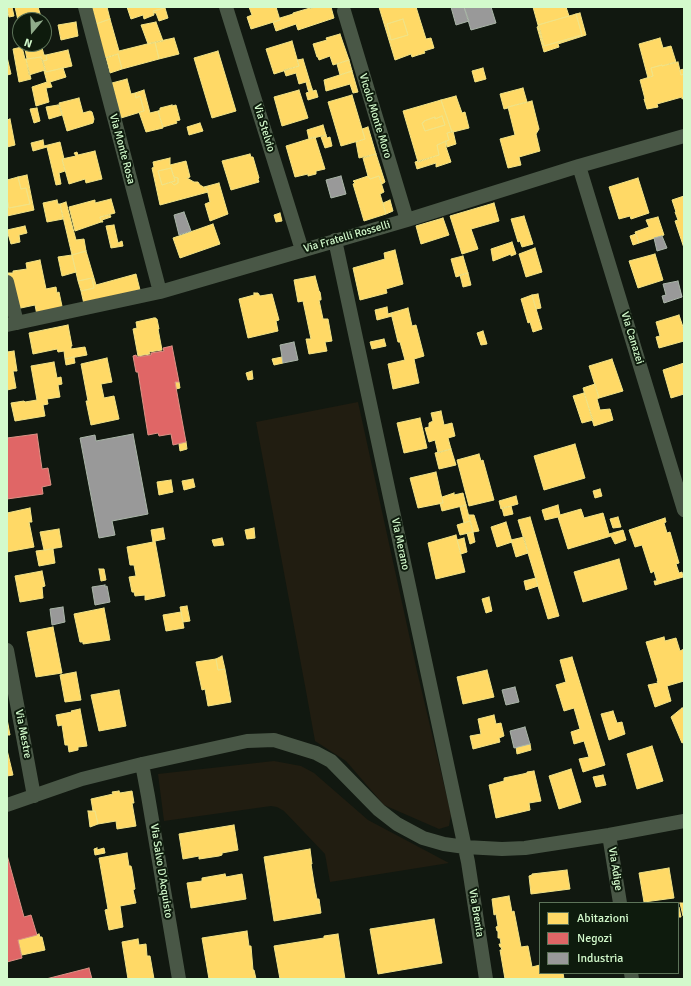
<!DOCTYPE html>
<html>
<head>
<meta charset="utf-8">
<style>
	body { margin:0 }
	#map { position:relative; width:691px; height:986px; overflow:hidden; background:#111810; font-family:Signika,sans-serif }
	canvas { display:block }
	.frame { position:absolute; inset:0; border:8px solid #d3facc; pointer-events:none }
	.legend { position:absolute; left:539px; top:902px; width:140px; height:72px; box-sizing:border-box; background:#0e1b0d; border:1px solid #5d7459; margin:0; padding:5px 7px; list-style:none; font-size:12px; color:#d3facc }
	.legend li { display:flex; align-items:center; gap:8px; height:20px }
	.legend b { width:20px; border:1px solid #5d7459 }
	.north { position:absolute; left:12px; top:12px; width:40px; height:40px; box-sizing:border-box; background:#0e1b0d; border:1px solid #5d7459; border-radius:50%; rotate:199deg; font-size:11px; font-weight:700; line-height:16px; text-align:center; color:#d3facc }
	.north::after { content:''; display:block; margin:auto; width:14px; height:18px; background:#8fab8a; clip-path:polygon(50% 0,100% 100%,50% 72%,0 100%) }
</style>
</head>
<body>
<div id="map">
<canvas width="691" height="986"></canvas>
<div class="frame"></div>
<ul class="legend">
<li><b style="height:11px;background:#ffd966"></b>Abitazioni</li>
<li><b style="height:11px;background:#e06666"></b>Negozi</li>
<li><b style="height:11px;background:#999"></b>Industria</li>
</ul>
<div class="north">N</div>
</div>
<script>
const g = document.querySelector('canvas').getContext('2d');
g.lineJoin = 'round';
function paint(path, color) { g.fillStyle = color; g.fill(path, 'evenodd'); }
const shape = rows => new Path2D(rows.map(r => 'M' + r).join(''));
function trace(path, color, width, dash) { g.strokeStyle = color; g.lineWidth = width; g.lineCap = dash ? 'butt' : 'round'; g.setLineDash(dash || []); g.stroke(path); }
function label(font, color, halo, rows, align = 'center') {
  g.font = font + ' Signika,sans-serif'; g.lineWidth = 4; g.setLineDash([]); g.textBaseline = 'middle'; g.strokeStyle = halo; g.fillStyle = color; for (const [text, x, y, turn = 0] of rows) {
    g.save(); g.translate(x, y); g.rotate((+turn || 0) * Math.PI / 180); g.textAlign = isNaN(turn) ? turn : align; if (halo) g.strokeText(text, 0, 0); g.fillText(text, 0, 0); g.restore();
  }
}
paint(shape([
	[358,402,417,671,451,814,449,826,439,829,384,805,346,761,315,741,306,691,256,422],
	[274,761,301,766,314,773,368,820,449,863,330,882,325,854,284,811,277,807,271,806,164,821,158,774]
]), '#211d11');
const homes = shape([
	[7,7,12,7,14,16,9,17,7,7],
	[15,7,38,7,42,20,20,20,20,29,15,7],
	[92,7,107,7,110,19,96,24,96,22,92,7],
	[127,7,164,7,165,8,153,11,154,15,144,19,143,15,131,19,127,7],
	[249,7,276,7,280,20,251,29,247,17,252,15,249,7],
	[315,7,331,7,334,18,298,30,296,24,276,31,273,22,280,20,280,18,293,14,293,13,310,8,310,9,315,7],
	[379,7,416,7,426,39,431,38,434,48,424,51,425,53,418,55,412,57,411,54,395,60,379,7],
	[403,19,408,35,391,40,387,24,403,19],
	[533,7,566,7,569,16,538,25,533,7],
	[165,8,168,18,159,21,156,13,154,13,153,11,165,8],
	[580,13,586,35,558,44,559,47,544,52,537,27,539,26,544,46,582,35,576,14,580,13],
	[576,14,582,35,544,46,538,25,576,14],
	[110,19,119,51,155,42,159,59,122,69,118,54,104,58,96,24,110,19],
	[403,19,408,35,391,40,387,24,403,19],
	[76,22,78,36,61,40,58,25,76,22],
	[156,22,163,41,148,44,141,25,156,22],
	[340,34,349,60,333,65,330,56,319,60,318,57,317,57,313,44,327,40,326,38,340,34],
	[174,38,179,54,159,59,155,42,174,38],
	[660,38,663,48,671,46,676,62,662,66,662,65,651,68,653,76,648,78,639,44,660,38],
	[292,41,299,66,274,74,266,49,292,41],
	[24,44,41,44,44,55,46,55,47,60,43,61,41,57,27,59,24,44],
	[22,47,25,59,26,59,31,79,19,82,13,49,22,47],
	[68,50,72,66,46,72,43,61,47,60,46,55,68,50],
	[218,51,236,111,212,118,194,58,218,51],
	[118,54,122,69,110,73,106,58,118,54],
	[7,57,11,74,7,75,7,57],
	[41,57,45,70,29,75,26,59,41,57],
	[303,59,312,89,308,90,306,82,299,84,296,73,286,76,284,70,299,66,297,60,303,59],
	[349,60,352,71,340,75,337,64,349,60],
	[678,62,681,75,684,74,684,98,682,99,682,97,657,104,658,107,647,109,644,99,645,99,640,80,653,76,651,68,662,65,662,66,678,62],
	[63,68,66,77,50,82,52,87,46,88,49,102,36,106,32,87,47,82,44,71,45,70,46,72,63,68],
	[483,68,486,79,475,82,472,71,483,68],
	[684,69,684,74,681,75,680,70,684,69],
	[352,71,358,92,353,93,350,84,326,91,324,80,352,71],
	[127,79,131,94,135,93,136,98,140,96,144,111,121,118,112,83,127,79],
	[523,88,527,102,508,107,508,108,504,109,500,94,523,88],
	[312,89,313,91,316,90,318,97,308,100,306,93,309,92,308,90,312,89],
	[144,90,150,113,158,111,163,128,146,132,139,112,144,111,140,96,136,98,135,93,144,90],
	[299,90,308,118,282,126,274,97,299,90],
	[352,95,365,139,341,146,328,102,352,95],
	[456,96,462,113,465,112,469,128,453,132,452,132,441,100,456,96],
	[79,98,83,113,90,111,92,112,94,119,93,123,67,131,59,103,79,98],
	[441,100,452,132,447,133,449,140,437,145,439,155,418,162,403,111,441,100],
	[442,116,445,125,425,131,422,123,424,122,424,121,435,117,435,119,442,116],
	[532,101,539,129,536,134,540,151,519,157,521,165,508,168,500,139,515,135,508,107,532,101],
	[58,105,59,105,62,115,49,119,46,107,58,105],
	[172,105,172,106,176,105,180,120,176,121,177,123,163,127,158,111,160,110,160,108,172,105],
	[37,108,40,121,34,123,30,109,37,108],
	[442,116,445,125,425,131,422,123,424,122,424,121,435,117,435,119,442,116],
	[10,119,15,145,7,147,7,120,10,119],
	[200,123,203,131,189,135,187,127,200,123],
	[323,125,326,135,309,139,307,130,323,125],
	[368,127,376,154,359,158,356,142,365,139,362,129,368,127],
	[453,131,456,144,447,147,446,141,449,140,447,133,453,131],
	[326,135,327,138,330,137,332,146,325,148,321,137,326,135],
	[315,137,325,169,316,171,316,174,308,176,308,174,295,177,286,146,315,137],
	[43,140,44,146,60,142,64,159,62,159,65,171,59,173,61,184,56,185,47,147,33,151,31,143,43,140],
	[446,141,446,147,451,162,436,167,436,163,417,169,415,162,439,155,437,145,446,141],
	[95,151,102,179,86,183,85,179,69,184,62,159,76,156,74,153,77,152,78,155,95,151],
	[250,154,251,157,253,157,259,178,258,179,259,182,231,190,222,161,250,154],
	[376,154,385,182,382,184,379,176,370,179,368,176,363,158,376,154],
	[170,158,170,165,186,161,190,177,187,178,194,182,198,182,200,185,207,189,208,192,160,205,152,168,154,167,153,162,170,158],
	[171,168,174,177,178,178,178,183,174,185,171,182,162,185,158,171,171,168],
	[171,168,175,181,162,185,158,171,171,168],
	[27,175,34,210,7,216,7,199,9,208,30,204,26,188,21,189,18,177,27,175],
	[368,176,370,179,379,176,384,192,380,194,386,214,364,221,353,184,355,183,353,181,368,176],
	[18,177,21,189,26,188,30,204,9,208,7,199,7,180,18,177],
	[174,177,178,178,178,183,174,185,171,182,175,181,174,177],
	[638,178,649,213,631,219,630,216,619,219,609,187,638,178],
	[219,183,228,214,210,221,205,204,210,202,207,189,204,187,219,183],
	[684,196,684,248,675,221,678,220,675,212,676,212,672,200,684,196],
	[111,199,115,213,100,217,101,222,75,231,69,207,95,200,95,203,111,199],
	[57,200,58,204,60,204,63,219,47,222,43,203,57,200],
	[390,200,393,211,386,214,383,203,390,200],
	[66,202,76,240,84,239,86,251,72,255,60,204,66,202],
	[494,203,499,221,471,229,478,249,462,254,450,216,494,203],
	[280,213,282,221,276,222,274,215,280,213],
	[110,215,111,217,102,220,103,222,101,222,100,217,110,215],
	[524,216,533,244,522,247,520,241,518,242,511,219,524,216],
	[658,217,664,235,639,243,635,232,649,227,646,220,658,217],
	[443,218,449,235,421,244,416,226,443,218],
	[213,224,220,244,180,258,173,238,213,224],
	[114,225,118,243,122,241,123,246,111,248,106,226,114,225],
	[25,226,27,233,19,235,20,242,11,244,7,230,25,226],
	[636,234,639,243,633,245,630,236,636,234],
	[512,242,516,254,511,256,511,254,493,261,491,249,512,242],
	[535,248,542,272,526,277,519,254,535,248],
	[395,250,403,284,386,289,387,293,360,300,353,268,385,259,384,253,395,250],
	[86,251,96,285,136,274,140,290,84,304,81,291,94,288,92,278,78,281,72,255,86,251],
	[655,254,663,280,638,288,629,261,655,254],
	[72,255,76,272,62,276,58,257,72,255],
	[463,256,468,273,456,277,451,259,463,256],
	[40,260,46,289,56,287,57,293,59,292,63,311,37,315,35,305,16,309,8,273,13,273,13,271,27,269,26,263,40,260],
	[468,273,471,285,463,287,460,275,468,273],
	[315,276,319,291,320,292,321,298,321,300,319,300,323,319,328,319,332,341,325,342,327,351,309,354,306,339,311,339,303,301,298,302,294,280,315,276],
	[92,278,94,288,81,291,78,281,92,278],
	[254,293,258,293,260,296,272,294,279,320,276,321,278,331,248,338,239,299,254,295,254,293],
	[538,294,541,308,536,309,532,295,538,294],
	[532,295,542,329,533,332,530,322,528,323,521,299,532,295],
	[387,307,388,314,391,313,392,316,377,320,375,310,387,307],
	[408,308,412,326,416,325,424,356,414,359,419,383,393,389,388,364,405,360,400,342,398,342,391,313,408,308],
	[679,315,684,330,684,341,659,348,656,337,660,336,656,322,679,315],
	[154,318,156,318,156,319,157,319,159,329,158,329,162,350,149,352,150,354,138,356,133,329,137,328,136,322,154,318],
	[68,325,72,346,71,346,71,349,85,347,87,355,65,359,64,351,58,352,57,349,33,354,29,333,68,325],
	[483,331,487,344,481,345,477,333,483,331],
	[384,339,386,346,372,349,370,342,384,339],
	[14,351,17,371,13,371,16,388,7,390,7,352,14,351],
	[74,357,75,363,66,365,65,359,74,357],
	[282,357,283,363,274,365,272,359,282,357],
	[107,358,112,382,101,384,104,398,114,396,119,419,91,425,86,401,88,401,81,364,107,358],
	[612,359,623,391,599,398,589,366,612,359],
	[54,362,57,378,61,377,62,384,58,385,60,397,47,399,48,404,43,405,45,416,15,421,11,403,24,401,25,402,37,400,31,366,54,362],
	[684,363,684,394,671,398,663,370,684,363],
	[252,371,253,379,248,380,246,373,252,371],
	[175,382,179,382,180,388,176,389,175,382],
	[595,384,599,398,597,399,600,410,610,409,613,420,594,426,583,388,595,384],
	[584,393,593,420,582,423,573,396,584,393],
	[441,411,444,425,452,423,455,436,448,438,451,449,438,453,435,440,429,442,425,428,429,427,429,423,433,421,431,413,441,411],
	[420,418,427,448,404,453,397,423,420,418],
	[186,442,187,449,180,451,179,444,186,442],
	[575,444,585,478,544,490,534,456,575,444],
	[451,449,456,465,439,469,435,453,451,449],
	[479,454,481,461,483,460,494,500,469,506,457,460,479,454],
	[436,472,443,503,418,508,410,478,436,472],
	[193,479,195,487,184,490,182,481,193,479],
	[171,480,173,492,159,495,157,482,171,480],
	[600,489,602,496,595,498,593,491,600,489],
	[454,493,454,495,463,493,466,505,442,511,440,503,443,503,442,497,454,493],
	[516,496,518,504,501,509,499,501,516,496],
	[466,505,470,521,464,523,460,507,466,505],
	[558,505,560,515,581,509,584,518,603,513,609,534,623,530,626,540,615,544,611,536,568,549,558,517,545,520,542,510,558,505],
	[511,506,513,514,504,516,502,508,511,506],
	[30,508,32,522,29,522,34,547,7,552,7,513,30,508],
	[469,515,474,515,479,531,473,532,469,515],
	[530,517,559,616,548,619,518,520,530,517],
	[618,517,621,527,613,528,610,519,618,517],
	[665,518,666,522,664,523,667,533,670,532,679,563,676,564,679,573,682,572,683,577,655,585,654,581,657,581,654,571,651,573,642,545,635,547,629,530,665,518],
	[470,521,473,532,460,535,457,525,470,521],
	[506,522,512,542,497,547,491,527,506,522],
	[163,528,165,539,155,541,165,596,145,600,145,595,135,596,134,592,132,592,129,577,136,576,134,565,130,565,127,547,153,542,151,530,163,528],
	[254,528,255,538,247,539,245,530,254,528],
	[59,529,62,547,44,550,40,532,59,529],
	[473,532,475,542,470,544,467,533,473,532],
	[456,535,465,572,436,579,428,543,456,535],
	[524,537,528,553,516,557,511,540,524,537],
	[222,538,224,545,214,546,212,540,222,538],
	[464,538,467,552,461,554,457,540,464,538],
	[53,549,55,563,39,566,36,551,53,549],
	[619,559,627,589,583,602,574,572,619,559],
	[99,569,104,569,106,580,101,581,99,569],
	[42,571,45,586,42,587,43,598,20,602,15,576,42,571],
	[536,578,538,586,526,590,524,581,536,578],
	[489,597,492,611,486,613,482,599,489,597],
	[187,606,190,621,183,622,180,607,187,606],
	[104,608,110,640,83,644,83,642,80,642,74,614,104,608],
	[181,612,184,628,166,631,163,615,181,612],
	[53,627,62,673,36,677,27,632,53,627],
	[664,637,665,641,676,638,680,651,684,649,684,681,667,686,671,701,655,707,648,685,658,683,657,681,658,681,646,642,664,637],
	[222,656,225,669,218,670,216,659,222,656],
	[572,657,605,765,583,772,579,759,589,757,584,741,574,744,571,732,580,729,574,708,564,711,556,685,566,682,560,660,572,657],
	[216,659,218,670,225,669,231,702,208,706,205,689,202,690,196,662,216,659],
	[487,670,494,697,463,704,457,677,487,670],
	[76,672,81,700,65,702,60,675,76,672],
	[119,690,126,726,99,731,91,695,119,690],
	[682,708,684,708,684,742,682,743,671,717,682,708],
	[80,709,87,746,78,747,78,750,69,752,68,745,65,745,62,725,58,726,56,715,72,712,71,711,80,709],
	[613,711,617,723,622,722,625,734,609,740,601,714,613,711],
	[494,715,496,724,501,723,504,736,499,738,500,742,473,749,470,736,481,734,478,719,494,715],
	[7,719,10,735,7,735,7,719],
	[530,744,531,750,517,754,516,747,530,744],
	[652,746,663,781,637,789,627,754,652,746],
	[7,750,13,775,7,776,7,750],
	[571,769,581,802,559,809,549,776,571,769],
	[534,771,541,801,529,803,530,810,496,818,489,785,504,781,504,778,523,774,527,773,527,772,534,771],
	[603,775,606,785,596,787,593,777,603,775],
	[119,791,120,793,132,791,134,803,132,803,136,826,117,829,116,821,98,824,95,811,93,811,91,799,113,794,112,792,119,791],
	[88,811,95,811,98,824,90,827,88,811],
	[234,825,238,850,222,853,222,855,219,856,199,859,199,856,183,859,179,834,234,825],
	[97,848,97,850,104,848,105,853,95,855,94,849,97,848],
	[310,849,312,864,311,864,314,883,317,899,319,899,321,913,274,921,264,857,310,849],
	[127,853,129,866,131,866,132,870,135,889,133,890,136,903,120,906,123,927,109,930,105,910,108,909,99,858,127,853],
	[669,868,674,898,644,902,639,873,669,868],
	[567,870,570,889,531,894,529,876,532,875,532,874,567,870],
	[225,874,226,877,242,874,246,899,191,908,187,883,202,881,202,878,225,874],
	[509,896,512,912,514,911,521,947,528,946,532,967,540,965,540,973,563,973,564,979,505,979,500,950,502,950,501,947,500,947,499,944,501,944,500,938,498,938,498,931,497,931,496,927,498,926,496,914,494,915,492,899,509,896],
	[680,903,684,903,684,915,683,916,680,903],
	[678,907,679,907,681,917,678,917,678,907],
	[434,919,442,963,378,974,370,929,434,919],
	[247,931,249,946,251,946,253,970,254,970,256,979,209,979,202,938,247,931],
	[39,934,40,937,42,937,45,950,22,955,18,940,39,934],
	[338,934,345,979,280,979,274,946,324,938,324,936,338,934],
	[138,939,139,945,146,944,147,956,150,956,154,979,128,979,122,942,138,939]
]);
paint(homes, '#ffd966');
trace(homes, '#f2e385', 1);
const shops = shape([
	[172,346,179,382,175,382,186,442,173,445,171,434,159,436,158,433,148,435,138,372,136,372,133,356,136,355,137,357,151,355,151,353,164,351,163,348,172,346],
	[37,434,42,469,48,468,51,485,42,487,43,494,7,499,7,438,37,434],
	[7,855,24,917,31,915,37,935,18,940,22,958,7,962,7,855],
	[89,968,92,979,46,979,89,968]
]);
paint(shops, '#e06666');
trace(shops, '#dc9285', 1);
const industry = shape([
	[451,7,464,7,469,21,456,25,451,7],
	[464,7,491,7,496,23,471,30,464,7],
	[341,176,346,194,331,198,326,180,341,176],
	[184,212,191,231,179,235,174,215,184,212],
	[662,236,667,248,657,251,654,238,662,236],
	[678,281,682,297,664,303,662,296,666,295,663,284,678,281],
	[294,342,298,360,283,363,280,345,294,342],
	[133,434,148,514,112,521,115,535,99,538,80,438,95,435,96,441,133,434],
	[105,585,105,587,107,586,110,602,95,605,92,587,105,585],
	[63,607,65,622,52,625,50,609,63,607],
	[515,687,519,702,506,705,502,690,515,687],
	[525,727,530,744,514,748,510,731,525,727]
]);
paint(industry, '#999');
trace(industry, '#aab6a8', 1);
trace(shape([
	[85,7,160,292],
	[226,7,302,250],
	[344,11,407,220],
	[579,166,684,510],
	[335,240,468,862,486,979],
	[7,282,17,323],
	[7,325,160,292,407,220,579,166,684,136],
	[7,650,34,796],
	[142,764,148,796,179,979],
	[7,805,82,779,142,764,247,741,274,740,316,753,331,761,379,810,397,824,423,838,444,844,465,847,502,849,525,848,609,835,684,821],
	[609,835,620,903],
	[631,973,632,979]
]), '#495746', 14);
label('11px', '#d3facc', '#0e1b0d', [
	["Vicolo Monte Moro",375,116,73],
	["Via Stelvio",264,128,73],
	["Via Monte Rosa",122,149,75],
	["Via Fratelli Rosselli",347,237,-16],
	["Via Canazei",632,338,73],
	["Via Merano",400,544,78],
	["Via Mestre",23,734,79],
	["Via Adige",615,869,81],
	["Via Salvo D'Acquisto",161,871,81],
	["Via Brenta",476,913,81]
]);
</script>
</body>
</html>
